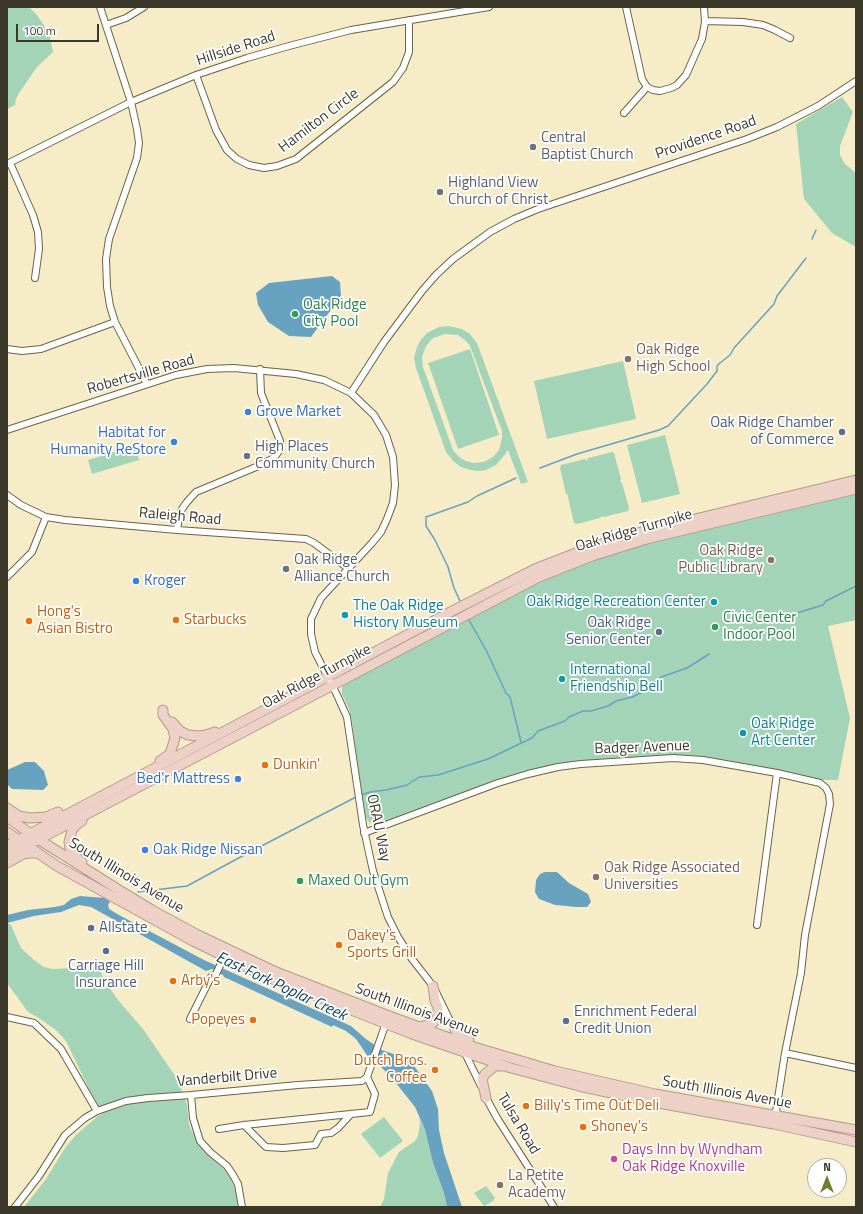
<!DOCTYPE html>
<html>
<head>
<meta charset="utf-8">
<style>
	body { margin:0 }
	#map { position:relative; width:863px; height:1214px; overflow:hidden; background:#f6ecc7; font-family:"Titillium Web",sans-serif }
	canvas { display:block }
	.frame { position:absolute; inset:0; border:8px solid #3c3829; pointer-events:none }
	.north { position:absolute; left:807px; top:1158px; width:40px; height:40px; box-sizing:border-box; background:#fff; border:1px solid #b1afa9; border-radius:50%; rotate:0deg; font-size:11px; font-weight:700; line-height:16px; text-align:center; color:#3c3829 }
	.north::after { content:''; display:block; margin:auto; width:14px; height:18px; background:#6f7f2d; clip-path:polygon(50% 0,100% 100%,50% 72%,0 100%) }
	.scale { position:absolute; left:16px; top:24px; width:83px; height:18px; box-sizing:border-box; border:2px solid #3c3829; border-top:0; padding-left:5px; font-size:12px; line-height:14px; white-space:nowrap; color:#3c3829; -webkit-text-stroke:3px #fff; paint-order:stroke }
</style>
</head>
<body>
<div id="map">
<canvas width="863" height="1214"></canvas>
<div class="frame"></div>
<div class="north">N</div>
<div class="scale">100 m</div>
</div>
<script>
const g = document.querySelector('canvas').getContext('2d');
g.lineJoin = 'round';
function paint(path, color) { g.fillStyle = color; g.fill(path, 'evenodd'); }
const shape = rows => new Path2D(rows.map(r => 'M' + r).join(''));
function trace(path, color, width, dash) { g.strokeStyle = color; g.lineWidth = width; g.lineCap = dash ? 'butt' : 'round'; g.setLineDash(dash || []); g.stroke(path); }
function label(font, color, halo, rows, align = 'center') {
  g.font = font + ' "Titillium Web",sans-serif'; g.lineWidth = 3.5; g.setLineDash([]); g.textBaseline = 'middle'; g.strokeStyle = halo; g.fillStyle = color; for (const [text, x, y, turn = 0] of rows) {
    g.save(); g.translate(x, y); g.rotate((+turn || 0) * Math.PI / 180); g.textAlign = isNaN(turn) ? turn : align; if (halo) g.strokeText(text, 0, 0); g.fillText(text, 0, 0); g.restore();
  }
}
paint(shape([
	[7,7,29,7,37,15,49,33,53,52,37,67,19,93,16,99,15,105,7,109],
	[842,97,853,112,840,146,840,155,845,164,856,173,856,247,832,233,804,199,796,124],
	[448,326,462,329,470,334,477,343,528,482,521,484,508,450,503,457,496,465,486,470,478,471,470,470,461,467,453,461,446,452,416,368,414,358,417,347,420,341,427,333,439,327],
	[445,334,458,335,466,341,470,346,502,431,502,438,499,450,493,457,484,462,473,463,466,461,459,457,453,450,423,367,422,357,426,346,433,338],
	[470,349,499,435,458,449,428,363],
	[623,361,636,419,547,439,534,381],
	[665,435,680,494,642,503,627,445],
	[135,446,139,460,92,474,88,460],
	[612,452,614,453,621,479,620,481,622,483,629,508,628,511,604,517,602,516,600,518,577,524,574,523,568,497,568,495,566,494,560,468,561,465,585,459,587,461,588,458],
	[856,492,856,620,828,626,850,718,838,780,820,780,702,757,536,769,382,825,374,825,370,823,366,818,362,797,352,721,349,709,342,694,342,688,345,681,542,578,592,558,643,543],
	[7,923,11,925,21,948,34,960,44,967,52,969,95,967,100,970,104,980,118,1000,143,1029,178,1080,187,1105,189,1125,199,1146,225,1170,230,1177,236,1191,238,1207,24,1207,46,1179,65,1148,76,1135,98,1116,103,1113,89,1089,66,1041,56,1030,37,1017,28,1012,7,983],
	[384,1117,403,1141,380,1158,361,1134],
	[419,1118,425,1130,433,1163,444,1193,447,1207,380,1207,384,1199,388,1173,399,1152,415,1141,418,1136,420,1124],
	[486,1186,495,1198,493,1201,484,1206,474,1193]
]), '#a4d4b8');
paint(shape([
	[332,276,340,282,341,296,311,337,289,336,268,322,258,305,256,293,269,283],
	[25,762,35,762,44,771,48,785,43,790,12,789,7,784,7,770],
	[545,872,557,872,569,883,588,894,591,902,587,907,576,907,555,905,539,899,535,892,536,880,540,874],
	[80,896,105,898,110,902,108,905,109,909,119,915,204,960,351,1026,366,1039,382,1050,402,1057,412,1063,432,1091,438,1109,439,1130,444,1153,462,1207,447,1207,444,1193,433,1163,425,1130,415,1107,392,1078,378,1064,369,1058,356,1039,346,1031,333,1025,332,1027,224,977,223,975,212,969,206,971,91,907,79,905,61,912,34,916,7,923,7,915,28,910,55,907,64,905,71,899]
]), '#67a3c0');
trace(shape([
	[812,239,816,230],
	[540,468,577,454,659,430,668,426,707,384,717,371,717,366,720,363,730,355,734,348,774,304,777,296,806,258],
	[460,601,454,588,448,567,435,540,426,526,426,517,468,502,477,496,516,478],
	[797,613,823,605,826,601,856,586],
	[469,620,487,652,506,693,510,697,521,742],
	[361,795,370,792,386,790,407,785,419,777,438,775,488,759,532,738,538,731,565,721,569,717,583,711,591,711,608,706,616,701,632,697,645,691,661,677,687,668,709,654],
	[138,892,187,886,246,854,356,797]
]), '#67a3c0', 1.5);
const minor = shape([
	[100,7,131,102,137,129,139,143,137,158,109,239,106,259,107,287,110,306,115,322,147,384],
	[626,7,642,79,647,87],
	[705,21,743,22,763,25,775,30,790,38],
	[106,25,126,18,144,7],
	[196,75,216,130,227,150,237,159,249,165,264,168,277,166,296,159,393,82,403,68,409,52,409,20],
	[647,87,653,90,660,91,671,88,677,85,686,75,702,39,705,22,704,7],
	[624,113,647,87],
	[10,163,33,215,38,232,39,249,35,278],
	[7,164,131,102,196,75,247,58,289,46,351,30,489,7],
	[7,349,22,351,41,349,115,322],
	[351,393,384,342,422,291,436,275,453,259,490,232,514,219,538,209,747,139,777,127,818,106,856,81],
	[7,430,176,375,207,369,234,368,296,374,324,380,351,393,374,415,386,435,393,457,395,485,393,503,387,519,381,532,372,543,321,598,311,619,311,634,315,652,337,695,347,717,363,825,373,871,388,917,398,937,412,959,433,986,456,1033],
	[7,495,21,505,46,517,65,520,177,530,306,539,314,543,348,568],
	[177,530,179,518,182,509,187,502,196,492,256,467,274,458,279,451,280,441,261,393,260,369],
	[7,577,32,552,46,517],
	[364,833,498,783,528,774,558,767,581,764,673,758,703,760,777,773,820,783,826,788,829,794,830,804,805,935,801,973,785,1053,775,1118],
	[757,925,777,773],
	[7,1017,34,1023,61,1049,97,1111],
	[190,1019,211,977,216,974,224,957],
	[464,1051,481,1086],
	[785,1053,856,1068],
	[191,1095,193,1118,200,1141,210,1152,227,1166,233,1175,238,1184,242,1207],
	[485,1096,497,1118,554,1207],
	[244,1125,266,1147,283,1148,315,1145,321,1134,331,1133,338,1128,351,1114],
	[219,1129,244,1125,370,1112,375,1094,367,1077],
	[15,1207,39,1176,65,1135,85,1118,97,1111,126,1101,148,1098,191,1095,298,1085,362,1081,367,1077,387,1020]
]);
const highway = shape([
	[172,722,180,731,188,735,198,736,206,735,215,732],
	[160,761,170,754,175,738,173,729,163,715,163,710],
	[7,808,19,816,30,818,46,817,58,812],
	[7,817,38,839,119,890,152,910,196,934,276,972,389,1016,474,1047,555,1071,655,1094,856,1130],
	[82,821,76,825,72,830,69,842,70,849,76,857,82,862],
	[7,832,57,866,191,940,265,976,412,1034,511,1068,579,1086,653,1102,774,1124,856,1142],
	[7,846,456,609,535,569,589,548,629,535,856,480],
	[7,856,539,577,592,556,650,538,856,489],
	[7,863,23,854,30,853,36,853],
	[419,1027,430,1025,436,1020,438,1014,438,1007,435,1001,433,986],
	[455,1030,469,1040],
	[486,1098,482,1079,485,1074,495,1066,504,1066]
]);
trace(minor, '#6c6342', 8);
trace(highway, '#af9b8f', 11);
trace(minor, '#fff', 6);
trace(highway, '#edd1c6', 9);
for (const [x, y, r, color] of [
	[533,147,4,"#6b7280"],
	[440,192,4,"#6b7280"],
	[295,314,4,"#2e9e5b"],
	[628,359,4,"#8d6e63"],
	[248,412,4,"#3f7fe0"],
	[842,432,4,"#5c6f8a"],
	[174,442,4,"#3f7fe0"],
	[247,456,4,"#6b7280"],
	[771,560,4,"#8d6e63"],
	[286,569,4,"#6b7280"],
	[136,581,4,"#3f7fe0"],
	[714,602,4,"#0f9aa8"],
	[345,615,4,"#0f9aa8"],
	[176,620,4,"#e8710a"],
	[29,621,4,"#e8710a"],
	[715,627,4,"#2e9e5b"],
	[659,632,4,"#5c6f8a"],
	[562,679,4,"#0f9aa8"],
	[743,733,4,"#0f9aa8"],
	[265,765,4,"#e8710a"],
	[238,779,4,"#3f7fe0"],
	[145,850,4,"#3f7fe0"],
	[596,877,4,"#8d6e63"],
	[300,881,4,"#2e9e5b"],
	[91,928,4,"#5c6f8a"],
	[339,945,4,"#e8710a"],
	[106,951,4,"#5c6f8a"],
	[173,981,4,"#e8710a"],
	[253,1020,4,"#e8710a"],
	[566,1021,4,"#5c6f8a"],
	[435,1070,4,"#e8710a"],
	[526,1106,4,"#e8710a"],
	[583,1127,4,"#e8710a"],
	[614,1159,4,"#d1479c"],
	[500,1185,4,"#8d6e63"]
]) { const dot = new Path2D(); dot.arc(x, y, r, 0, 2 * Math.PI); g.fillStyle = color; g.fill(dot); trace(dot, '#fff', 1.5); }
label('15px', '#3c3829', '#fff', [
	["Hillside Road",236,49,-18],
	["Hamilton Circle",319,121,-37],
	["Providence Road",706,138,-19],
	["Robertsville Road",141,375,-16],
	["Raleigh Road",180,517,5],
	["Oak Ridge Turnpike",634,531,-16],
	["Oak Ridge Turnpike",317,677,-28],
	["Badger Avenue",642,748,-2],
	["ORAU Way",378,828,78],
	["South Illinois Avenue",126,876,31],
	["South Illinois Avenue",417,1011,20],
	["Vanderbilt Drive",227,1078,-5],
	["South Illinois Avenue",727,1093,10],
	["Tulsa Road",518,1124,59]
]);
label('15px', '#5b616d', '#fff', [
	["Central",541,138],
	["Baptist Church",541,155],
	["Highland View",448,183],
	["Church of Christ",448,200],
	["High Places",255,447],
	["Community Church",255,464],
	["Oak Ridge",294,560],
	["Alliance Church",294,577]
], 'left');
label('15px', '#27864d', '#fff', [
	["Oak Ridge",303,305],
	["City Pool",303,322],
	["Civic Center",723,618],
	["Indoor Pool",723,635],
	["Maxed Out Gym",308,881]
], 'left');
label('15px', '#785e54', '#fff', [
	["Oak Ridge",636,350],
	["High School",636,367],
	["Oak Ridge",763,551,"right"],
	["Public Library",763,568,"right"],
	["Oak Ridge Associated",604,868],
	["Universities",604,885],
	["La Petite",508,1176],
	["Academy",508,1193]
], 'left');
label('15px', '#366cbe', '#fff', [
	["Grove Market",256,412],
	["Habitat for",166,433,"right"],
	["Humanity ReStore",166,450,"right"],
	["Kroger",144,581],
	["Bed'r Mattress",230,779,"right"],
	["Oak Ridge Nissan",153,850]
], 'left');
label('15px', '#4e5e75', '#fff', [
	["Oak Ridge Chamber",834,423],
	["of Commerce",834,440],
	["Oak Ridge",651,623],
	["Senior Center",651,640],
	["Allstate",99,928,"left"],
	["Carriage Hill",106,966,"center"],
	["Insurance",106,983,"center"],
	["Enrichment Federal",574,1012,"left"],
	["Credit Union",574,1029,"left"]
], 'right');
label('15px', '#0d838f', '#fff', [
	["Oak Ridge Recreation Center",706,602,"right"],
	["The Oak Ridge",353,606],
	["History Museum",353,623],
	["International",570,670],
	["Friendship Bell",570,687],
	["Oak Ridge",751,724],
	["Art Center",751,741]
], 'left');
label('15px', '#c56008', '#fff', [
	["Hong's",37,612],
	["Asian Bistro",37,629],
	["Starbucks",184,620],
	["Dunkin'",273,765],
	["Oakey's",347,936],
	["Sports Grill",347,953],
	["Arby's",181,981],
	["Popeyes",245,1020,"right"],
	["Dutch Bros.",427,1061,"right"],
	["Coffee",427,1078,"right"],
	["Billy's Time Out Deli",534,1106],
	["Shoney's",591,1127]
], 'left');
label('15px', '#b23c85', '#fff', [
	["Days Inn by Wyndham",622,1150],
	["Oak Ridge Knoxville",622,1167]
], 'left');
label('italic 16px', '#083e53', '#fff', [
	["East Fork Poplar Creek",281,987,25]
]);
</script>
</body>
</html>
